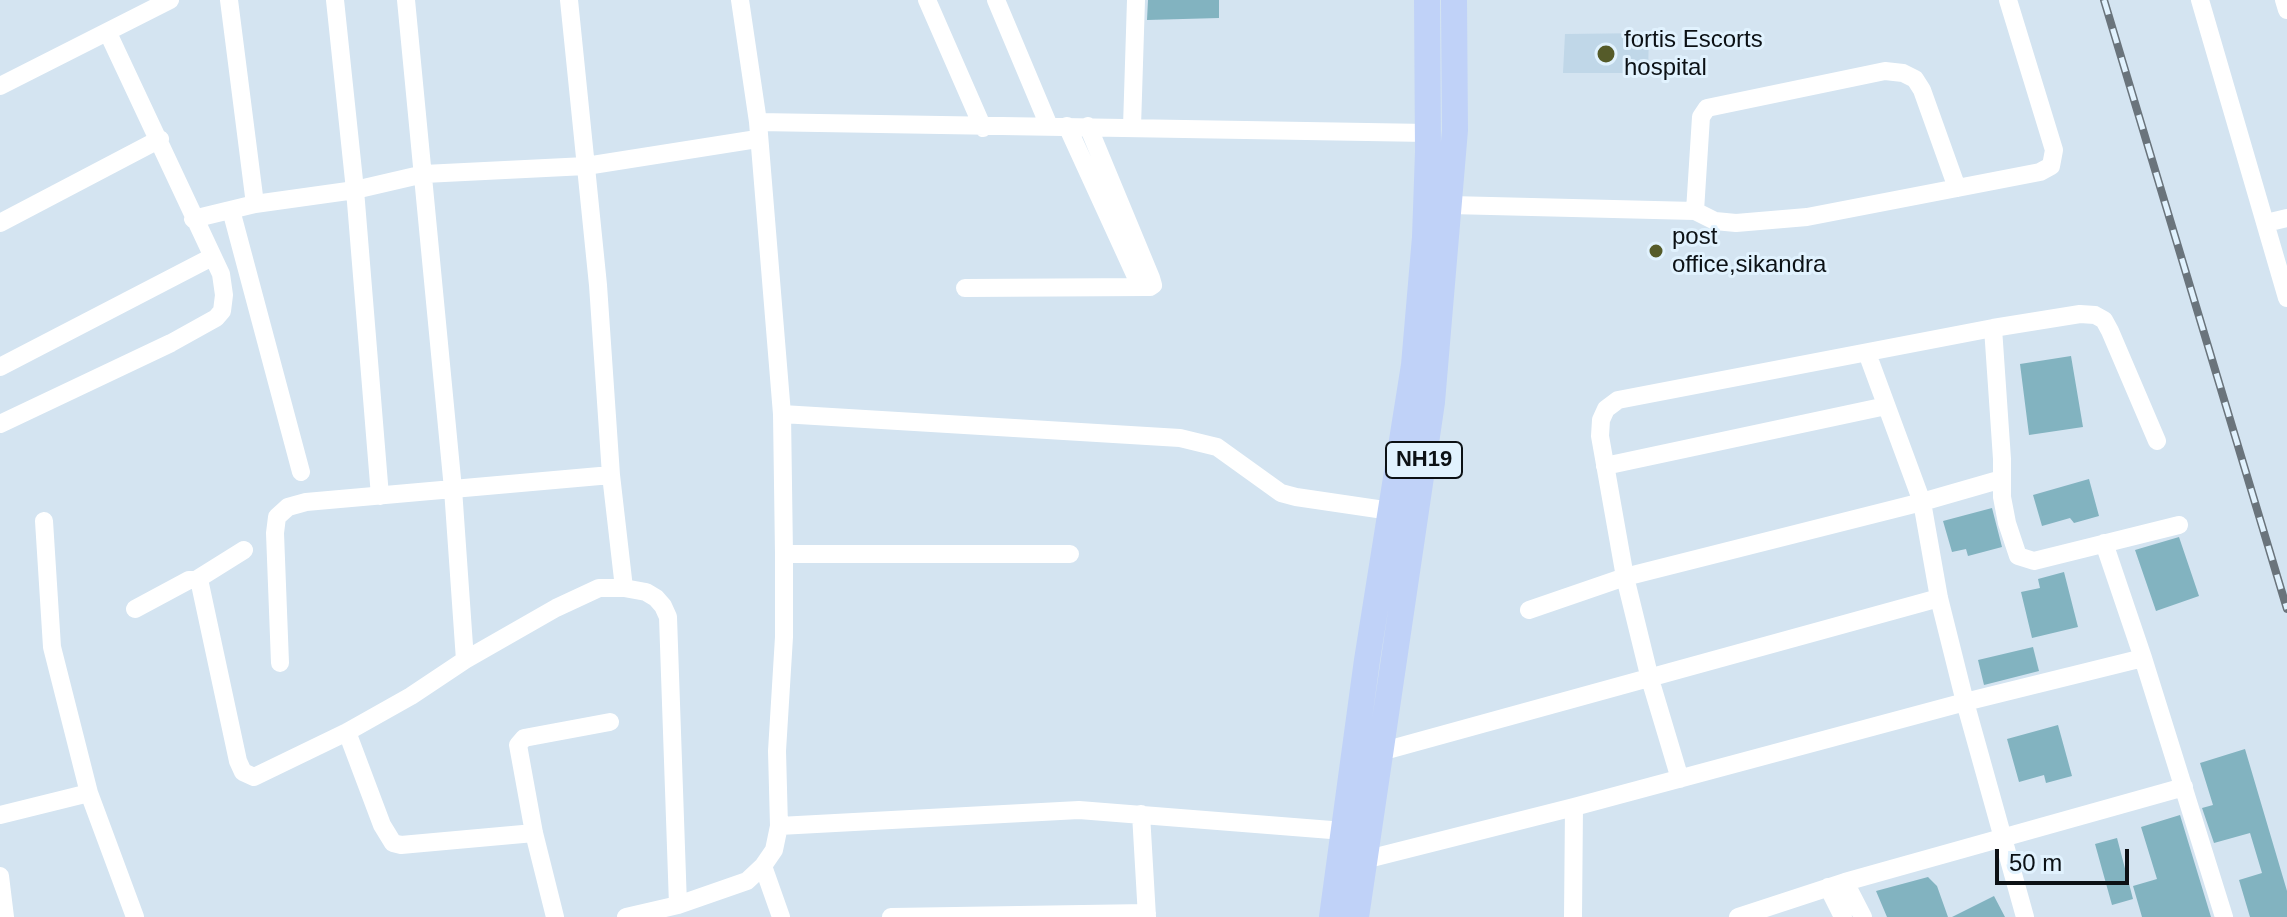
<!DOCTYPE html>
<html>
<head>
<meta charset="utf-8">
<style>
	body { margin:0 }
	#map { position:relative; width:2287px; height:917px; overflow:hidden; background:#d4e4f1; font-family:Helvetica,sans-serif }
	canvas { display:block }
	.scale { position:absolute; left:1995px; top:849px; width:134px; height:36px; box-sizing:border-box; border:4px solid #0c1115; border-top:0; padding-left:10px; font-size:24px; line-height:28px; white-space:nowrap; color:#0c1115; -webkit-text-stroke:6px #e1f2fe; paint-order:stroke }
</style>
</head>
<body>
<div id="map">
<canvas width="2287" height="917"></canvas>
<div class="scale">50 m</div>
</div>
<script>
const g = document.querySelector('canvas').getContext('2d');
g.lineJoin = 'round';
function paint(path, color) { g.fillStyle = color; g.fill(path, 'evenodd'); }
const shape = rows => new Path2D(rows.map(r => 'M' + r).join(''));
function trace(path, color, width, dash) { g.strokeStyle = color; g.lineWidth = width; g.lineCap = dash ? 'butt' : 'round'; g.setLineDash(dash || []); g.stroke(path); }
function label(font, color, halo, rows, align = 'center') {
  g.font = font + ' Helvetica,sans-serif'; g.lineWidth = 6; g.setLineDash([]); g.textBaseline = 'middle'; g.strokeStyle = halo; g.fillStyle = color; for (const [text, x, y, turn = 0] of rows) {
    g.save(); g.translate(x, y); g.rotate((+turn || 0) * Math.PI / 180); g.textAlign = isNaN(turn) ? turn : align; if (halo) g.strokeText(text, 0, 0); g.fillText(text, 0, 0); g.restore();
  }
}
paint(shape([
	[1649,33,1648,73,1563,73,1565,34]
]), '#c0d7e8');
paint(shape([
	[1148,0,1219,0,1219,18,1147,20],
	[2071,356,2083,427,2029,435,2020,364],
	[2089,479,2099,516,2074,523,2070,518,2042,526,2033,495],
	[1992,508,2002,547,1968,556,1966,549,1952,552,1943,521],
	[2179,537,2199,596,2156,611,2135,550],
	[2064,572,2078,627,2032,638,2021,592,2040,588,2038,579],
	[2033,647,2039,671,1984,685,1978,660],
	[2058,725,2072,776,2046,783,2044,775,2019,782,2007,739],
	[2245,749,2287,891,2287,917,2250,917,2239,880,2262,873,2250,833,2214,843,2202,808,2213,805,2200,763],
	[2180,815,2211,917,2142,917,2133,886,2157,879,2141,827],
	[2117,838,2133,899,2112,905,2095,844],
	[1928,877,1937,886,1948,917,1887,917,1876,891],
	[1994,896,2005,917,1952,917]
]), '#82b3c0');
trace(shape([
	[229,0,255,204],
	[335,0,355,190,380,496],
	[406,0,453,489,465,660],
	[569,0,598,285,611,475,624,588,646,592,656,598,663,606,668,617,678,905],
	[927,0,983,128],
	[996,0,1049,126],
	[2200,0,2287,298],
	[2284,0,2287,10],
	[0,86,170,0],
	[758,122,1428,133],
	[1067,126,1137,279,1143,286,1150,287,1153,285,1151,278,1088,126],
	[1132,127,1136,0],
	[1450,205,1695,211,1715,221,1736,223,1807,217,2040,172,2051,166,2054,150,2008,0],
	[231,210,301,472],
	[1695,211,1701,117,1707,108,1885,71,1903,73,1915,79,1922,90,1957,188],
	[193,219,255,204,355,190,424,174,586,166,757,139],
	[0,223,160,139],
	[2266,223,2287,218],
	[965,288,1147,287],
	[1993,328,2002,459,2002,497,2007,523,2018,556,2034,561,2179,525],
	[1867,353,1922,502,1939,598,1965,702,2143,658],
	[0,367,212,257],
	[782,414,1180,438,1217,447,1281,493,1296,497,1391,511],
	[0,424,171,343,216,318,222,311,224,295,221,274,108,33],
	[1605,466,1886,406],
	[44,521,52,647,89,793,135,917],
	[2104,543,2143,658,2224,917],
	[784,554,1070,554],
	[196,580,244,550],
	[135,609,189,580,196,580,200,584,238,761,243,772,254,777,347,732,411,696,465,660,556,608,599,588,624,588],
	[1529,610,1625,577,1922,502,2002,479],
	[280,663,275,533,277,517,288,507,306,502,611,475],
	[347,732,382,825,393,843,401,845,534,833],
	[1380,752,1939,598],
	[1680,779,1650,679,1625,577,1600,436,1601,420,1606,409,1618,400,1993,328,2080,314,2095,315,2104,320,2110,331,2157,441],
	[1141,814,1147,917],
	[0,815,89,793],
	[779,826,1079,810,1344,831],
	[1364,860,1574,807,1965,702,2025,917],
	[763,866,781,917],
	[0,876,5,917],
	[1845,882,1863,917],
	[1828,887,1843,917],
	[555,917,534,833,518,745,524,738,610,722],
	[626,917,678,905,747,881,763,866,774,850,779,826,777,751,784,637,784,554,782,414,758,122,740,0],
	[891,917,1147,913],
	[1573,917,1574,807],
	[1738,917,1845,882,2184,787]
]), '#fff', 18);
trace(shape([
	[1332,917,1367,660,1414,365,1425,237,1428,152,1427,0],
	[1356,917,1432,402,1455,130,1454,0]
]), '#c0d2f8', 26);
const rail = shape([
	[2104,0,2287,609]
]);
trace(rail, '#6a747c', 8);
trace(rail, '#e1f2fe', 5, [15]);
for (const [x, y, r, color] of [
	[1606,54,10,"#555b29"],
	[1656,251,8,"#555b29"]
]) { const dot = new Path2D(); dot.arc(x, y, r, 0, 2 * Math.PI); g.fillStyle = color; g.fill(dot); trace(dot, '#e1f2fe', 3); }
for (const [x, y, w] of [
	[1424,460,76]
]) { const box = new Path2D(); box.roundRect(x - w / 2, y - 18, w, 36, 6); g.fillStyle = '#e1f2fe'; g.fill(box); trace(box, '#0c1115', 2); }
label('bold 22px', '#0c1115', null, [
	["NH19",1424,460]
]);
label('24px', '#0c1115', '#e1f2fe', [
	["fortis Escorts",1624,40],
	["hospital",1624,68],
	["post",1672,237],
	["office,sikandra",1672,265]
], 'left');
</script>
</body>
</html>
